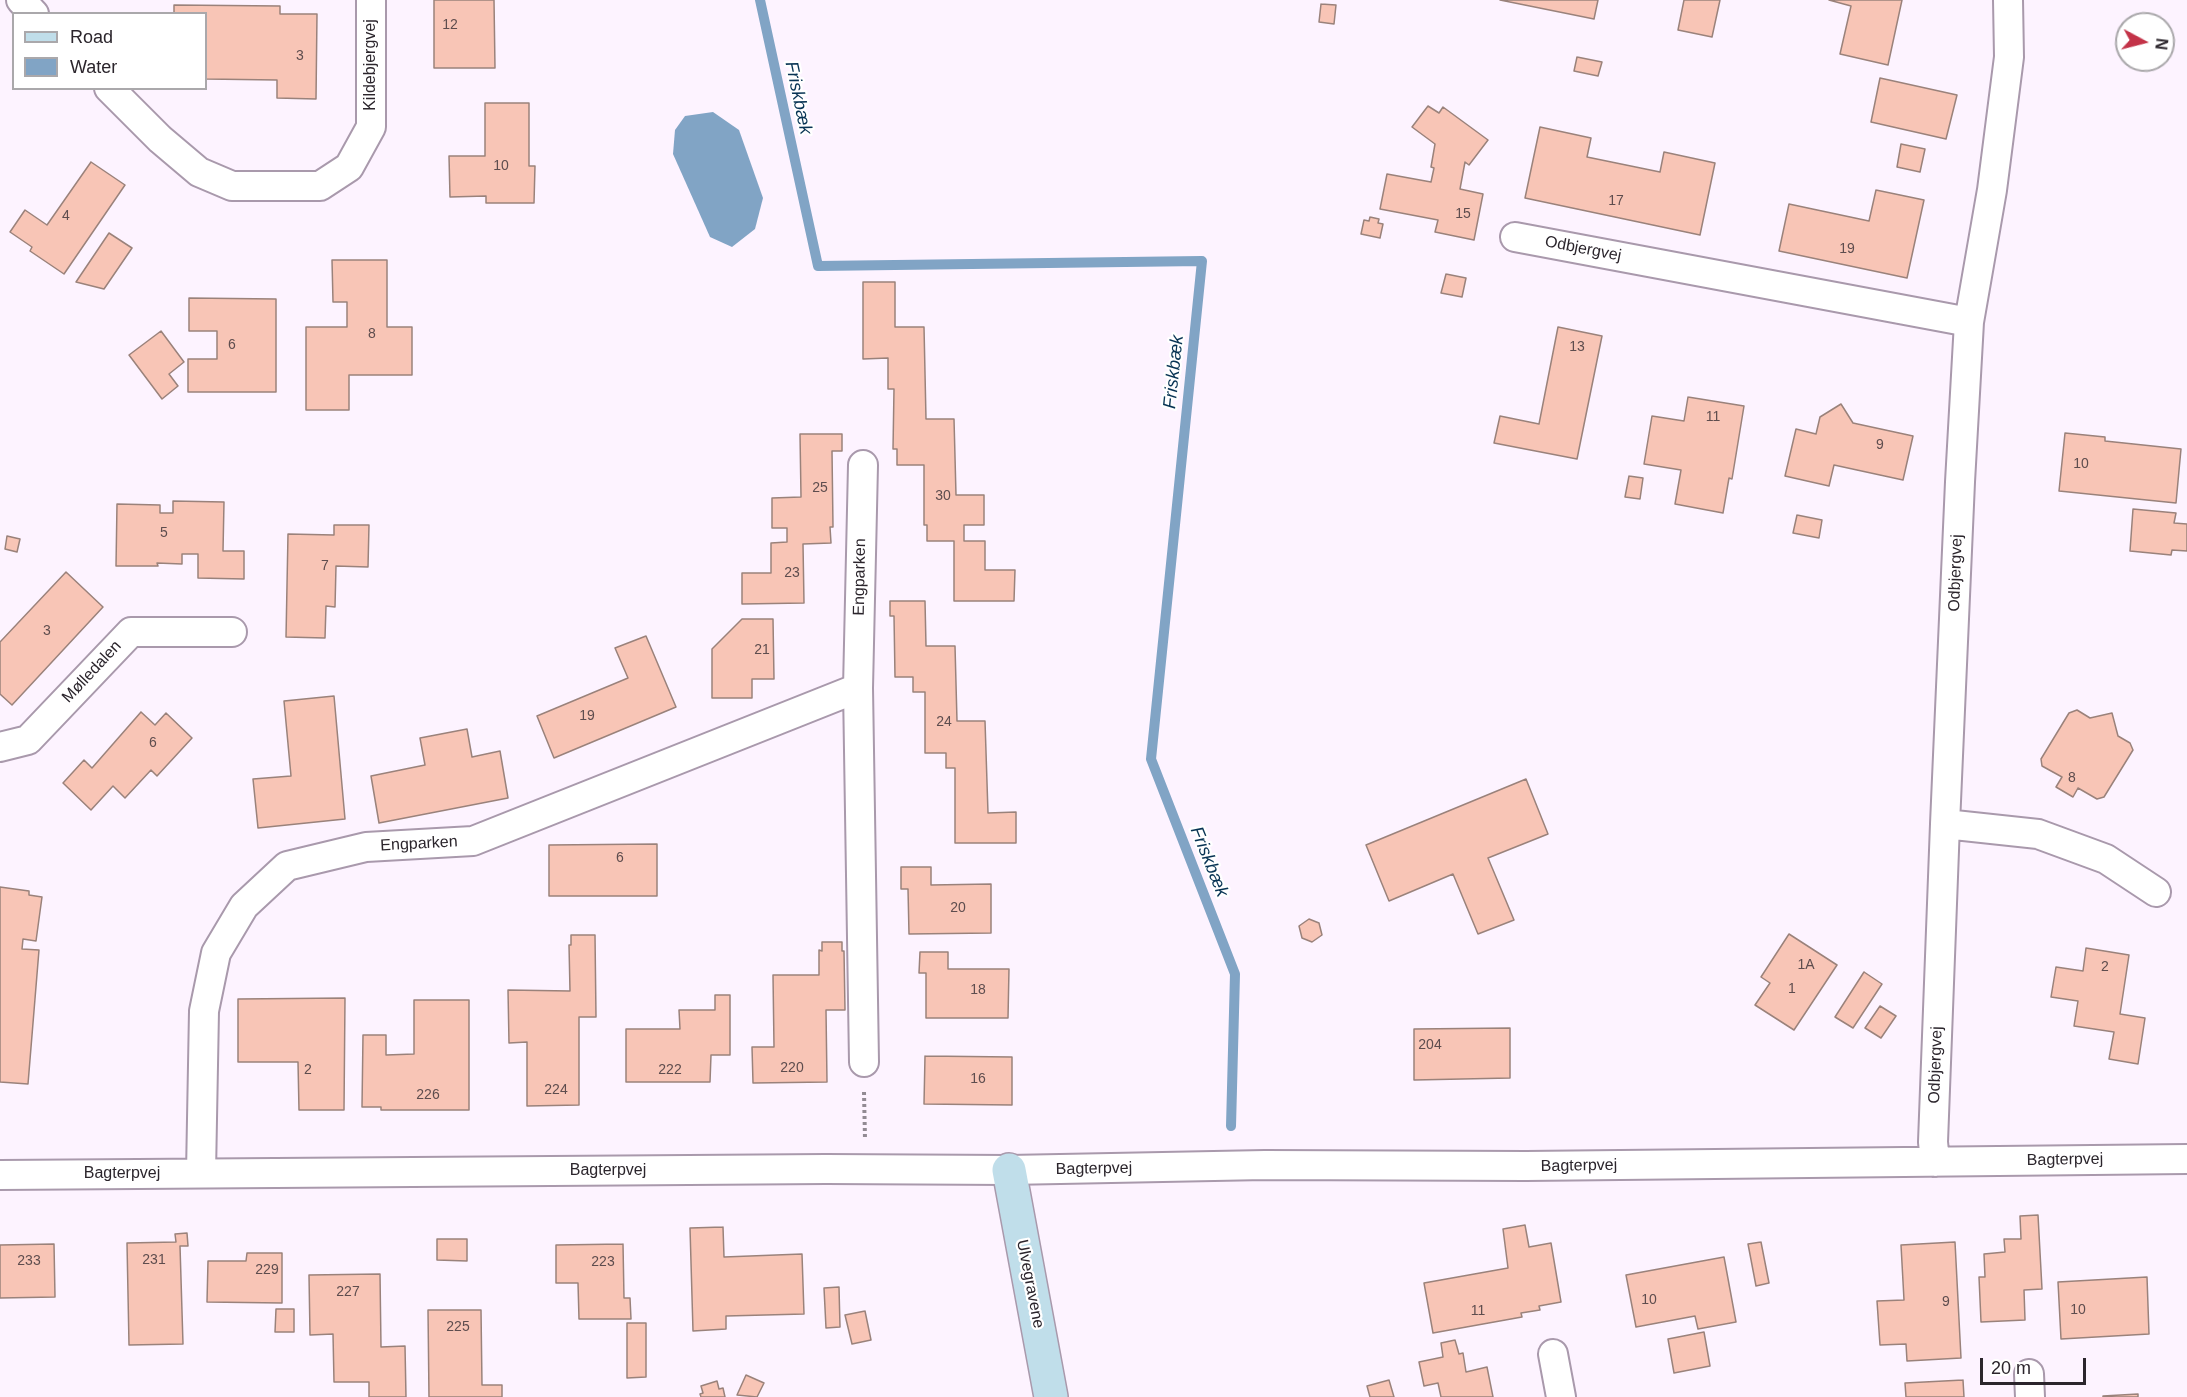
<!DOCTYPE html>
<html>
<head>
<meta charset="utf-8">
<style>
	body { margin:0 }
	#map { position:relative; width:2187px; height:1397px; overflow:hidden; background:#fdf3ff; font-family:Helvetica,sans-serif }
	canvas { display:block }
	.legend { position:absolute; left:12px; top:12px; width:195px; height:78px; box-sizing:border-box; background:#fff; border:2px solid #aaa8ab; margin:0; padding:8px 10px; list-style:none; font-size:18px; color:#2b252c }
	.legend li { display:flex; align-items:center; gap:12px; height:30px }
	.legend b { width:30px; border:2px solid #aaa8ab }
	.north { position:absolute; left:2115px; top:12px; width:60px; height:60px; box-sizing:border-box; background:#fff; border:2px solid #aaa8ab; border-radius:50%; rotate:97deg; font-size:16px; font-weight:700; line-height:24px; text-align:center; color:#2b252c }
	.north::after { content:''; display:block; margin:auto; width:21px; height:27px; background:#c33348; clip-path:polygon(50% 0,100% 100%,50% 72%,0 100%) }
	.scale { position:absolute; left:1980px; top:1358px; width:106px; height:27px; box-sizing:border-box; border:3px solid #2b252c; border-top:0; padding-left:8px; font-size:18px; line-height:21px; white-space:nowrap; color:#2b252c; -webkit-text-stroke:4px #fff; paint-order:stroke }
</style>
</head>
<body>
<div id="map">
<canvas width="2187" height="1397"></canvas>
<ul class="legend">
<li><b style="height:8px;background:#c0deea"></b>Road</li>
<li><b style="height:16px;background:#81a4c5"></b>Water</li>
</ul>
<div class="north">N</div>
<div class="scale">20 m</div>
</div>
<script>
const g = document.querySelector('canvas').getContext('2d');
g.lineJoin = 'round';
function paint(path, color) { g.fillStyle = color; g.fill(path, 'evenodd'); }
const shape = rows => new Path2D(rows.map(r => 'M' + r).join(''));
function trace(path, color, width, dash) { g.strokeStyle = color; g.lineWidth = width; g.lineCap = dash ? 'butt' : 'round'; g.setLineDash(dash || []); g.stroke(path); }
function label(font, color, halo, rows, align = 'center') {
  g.font = font + ' Helvetica,sans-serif'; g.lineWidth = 4.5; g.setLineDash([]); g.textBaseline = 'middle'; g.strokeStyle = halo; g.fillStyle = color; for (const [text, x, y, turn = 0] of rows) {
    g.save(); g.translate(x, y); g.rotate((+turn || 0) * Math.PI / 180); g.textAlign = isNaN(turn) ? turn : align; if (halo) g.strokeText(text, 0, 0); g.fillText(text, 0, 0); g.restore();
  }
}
paint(shape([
	[713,112,739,130,763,198,755,229,732,247,710,237,673,154,675,130,685,116]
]), '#81a4c5');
trace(shape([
	[760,0,818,266,1202,261,1151,759,1235,974,1231,1126]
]), '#81a4c5', 10);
const building = shape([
	[434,0,494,0,495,68,434,68,434,0],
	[1500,0,1598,0,1594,19,1500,0],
	[1684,0,1720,0,1712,37,1678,30,1684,0],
	[1902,0,1888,65,1840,54,1851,6,1829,0,1902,0],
	[1321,4,1336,5,1334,24,1319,22,1321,4],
	[174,5,280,6,280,14,317,14,316,99,277,98,277,80,206,79,206,14,174,14,174,5],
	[1577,57,1602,62,1598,76,1574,71,1577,57],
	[1880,78,1957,95,1946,139,1871,122,1880,78],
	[485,103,529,103,529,166,535,166,534,203,486,203,486,196,450,197,449,156,485,156,485,103],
	[1428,106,1439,113,1443,107,1488,140,1469,165,1465,162,1460,189,1483,194,1474,240,1435,232,1438,220,1380,209,1387,174,1431,182,1434,168,1431,167,1435,144,1412,127,1428,106],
	[1540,127,1591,138,1587,157,1660,172,1664,152,1715,163,1700,235,1525,198,1540,127],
	[1901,144,1925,149,1920,172,1897,167,1901,144],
	[91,162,125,185,64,274,30,251,32,247,10,232,25,210,47,225,91,162],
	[1876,190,1924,200,1907,278,1779,251,1789,204,1869,221,1876,190],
	[1370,217,1379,219,1378,223,1383,224,1380,238,1361,234,1364,220,1369,221,1370,217],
	[109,233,132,248,104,289,76,282,109,233],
	[332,260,387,260,387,327,412,327,412,375,349,375,349,410,306,410,306,327,347,327,347,302,333,302,332,260],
	[1446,274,1466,278,1462,297,1441,293,1446,274],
	[863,282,895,282,895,327,924,327,926,419,954,419,956,495,984,495,984,525,964,525,964,541,985,541,985,570,1015,570,1014,601,954,601,954,541,927,541,927,525,924,525,924,465,897,465,897,449,893,449,894,389,888,389,888,358,863,359,863,282],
	[189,298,276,299,276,392,188,392,188,359,217,359,217,331,189,331,189,298],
	[1558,327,1602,336,1577,459,1494,443,1500,416,1539,424,1558,327],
	[161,331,184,362,169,374,178,386,162,399,129,355,161,331],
	[1688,397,1744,406,1732,479,1729,478,1723,513,1675,504,1681,470,1644,464,1652,416,1684,421,1688,397],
	[1841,404,1853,423,1913,436,1903,480,1834,465,1829,486,1785,476,1796,429,1816,434,1820,417,1841,404],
	[2065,433,2105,437,2105,441,2181,449,2176,503,2059,491,2065,433],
	[800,434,842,434,842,451,832,451,833,527,830,527,831,543,803,544,804,603,742,604,742,573,771,573,771,543,787,542,787,528,772,528,772,498,801,497,800,434],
	[1629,476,1643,478,1640,499,1625,497,1629,476],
	[173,501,224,502,223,551,244,551,244,579,198,578,198,554,182,554,182,564,157,563,158,566,116,566,117,504,160,505,160,513,173,513,173,501],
	[2133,509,2176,513,2174,523,2187,524,2187,551,2172,550,2171,555,2130,551,2133,509],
	[1797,515,1822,520,1819,538,1793,533,1797,515],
	[334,525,369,525,368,567,336,566,335,607,326,606,325,638,286,637,288,534,334,535,334,525],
	[7,536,20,539,17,552,5,549,7,536],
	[66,572,103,607,12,705,0,694,0,642,66,572],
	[890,601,925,601,926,646,955,646,957,721,985,721,988,813,1016,812,1016,843,955,843,955,768,946,768,946,753,925,753,925,692,913,692,913,677,895,677,894,616,890,616,890,601],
	[742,619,773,619,774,679,752,679,752,698,712,698,712,649,742,619],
	[646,636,676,707,554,758,537,716,628,678,615,648,646,636],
	[334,696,345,819,258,828,253,779,291,776,284,701,334,696],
	[2077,710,2090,718,2112,713,2118,736,2130,743,2133,750,2104,797,2097,799,2078,788,2073,797,2056,787,2062,777,2042,766,2041,759,2069,713,2077,710],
	[141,712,155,725,166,713,192,738,157,776,151,770,125,798,113,786,91,810,63,783,84,760,92,768,141,712],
	[467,729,472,757,500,751,508,798,379,823,371,776,425,765,420,738,467,729],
	[1526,779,1548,834,1488,858,1514,920,1478,934,1453,874,1389,901,1366,845,1526,779],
	[657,844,657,896,549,896,549,845,657,844],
	[901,867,931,867,931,885,991,884,991,933,909,934,908,889,901,889,901,867],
	[0,887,29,891,29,895,42,897,36,941,23,939,22,949,39,950,28,1084,0,1082,0,887],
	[1309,919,1319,923,1322,935,1312,942,1302,938,1299,926,1309,919],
	[1789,934,1837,965,1794,1030,1755,1005,1770,983,1761,977,1789,934],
	[571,935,595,935,596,1017,579,1017,579,1105,527,1106,527,1042,509,1043,508,990,570,991,569,945,571,945,571,935],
	[822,942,842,942,842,951,844,951,845,1010,826,1010,827,1082,753,1083,752,1047,774,1047,773,975,819,975,819,950,822,951,822,942],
	[2086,948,2129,955,2120,1014,2145,1018,2138,1064,2109,1059,2114,1032,2074,1026,2078,1001,2051,997,2056,967,2083,971,2086,948],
	[920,952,948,952,948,969,1009,969,1008,1018,926,1018,926,973,919,973,920,952],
	[1864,972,1882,984,1853,1028,1835,1017,1864,972],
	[715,995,730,995,730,1055,711,1055,710,1082,626,1082,626,1029,680,1029,679,1010,715,1010,715,995],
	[345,998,344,1110,299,1110,298,1062,238,1062,238,999,345,998],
	[414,1000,469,1000,469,1110,381,1110,381,1107,362,1107,363,1035,386,1035,386,1055,414,1054,414,1000],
	[1880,1006,1896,1016,1881,1038,1865,1028,1880,1006],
	[1510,1028,1510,1078,1414,1080,1414,1029,1510,1028],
	[925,1056,1012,1057,1012,1105,924,1104,925,1056],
	[2038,1215,2042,1289,2024,1290,2025,1320,1981,1322,1979,1277,1985,1277,1984,1254,2005,1252,2004,1239,2021,1239,2020,1216,2038,1215],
	[1525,1225,1529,1247,1551,1243,1561,1302,1539,1306,1540,1310,1521,1313,1522,1317,1433,1333,1424,1283,1508,1268,1503,1229,1525,1225],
	[723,1227,724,1257,802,1254,804,1314,726,1316,726,1329,693,1331,690,1228,723,1227],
	[187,1233,188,1246,180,1246,183,1344,129,1345,127,1243,176,1242,175,1234,187,1233],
	[437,1239,467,1239,467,1261,437,1260,437,1239],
	[1761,1242,1769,1283,1756,1286,1748,1244,1761,1242],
	[1955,1242,1961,1358,1907,1361,1906,1344,1880,1345,1877,1301,1904,1300,1901,1245,1955,1242],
	[54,1244,55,1297,0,1298,0,1245,54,1244],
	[623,1244,624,1298,630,1298,631,1319,579,1319,578,1283,556,1283,556,1245,623,1244],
	[247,1253,282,1253,282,1303,207,1302,208,1261,246,1261,247,1253],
	[1724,1257,1736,1322,1698,1329,1695,1316,1636,1327,1626,1275,1724,1257],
	[380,1274,381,1347,405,1346,406,1397,369,1397,369,1382,334,1382,333,1334,310,1335,309,1275,380,1274],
	[2147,1277,2149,1334,2061,1339,2058,1282,2147,1277],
	[839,1287,840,1327,826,1328,824,1288,839,1287],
	[276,1309,294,1309,294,1332,275,1332,276,1309],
	[428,1310,481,1310,482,1385,502,1385,502,1397,429,1397,428,1310],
	[865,1311,871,1340,852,1344,845,1315,865,1311],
	[627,1323,646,1323,646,1377,627,1378,627,1323],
	[1704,1332,1710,1366,1674,1373,1668,1339,1704,1332],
	[1455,1340,1459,1354,1463,1353,1466,1372,1487,1367,1493,1397,1441,1397,1438,1383,1424,1386,1419,1362,1443,1357,1441,1343,1455,1340],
	[746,1375,764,1383,757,1397,737,1395,746,1375],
	[1389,1380,1394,1397,1370,1397,1367,1386,1389,1380],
	[1963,1380,1964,1397,1906,1397,1905,1383,1963,1380],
	[717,1381,719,1389,723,1388,725,1397,701,1397,700,1394,703,1393,701,1386,717,1381],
	[2138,1394,2138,1397,2103,1397,2103,1396,2138,1394]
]);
paint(building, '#f8c5b6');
trace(building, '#9a827b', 1.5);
const street = shape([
	[21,0,34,14],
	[109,88,160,139,199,172,232,186,320,186,349,167,371,127,371,0],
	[1515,237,1969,322],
	[858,688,864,1062],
	[0,747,28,740,131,632,232,632],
	[1945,824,2038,834,2106,859,2156,892],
	[1935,1162,1933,1142,1945,824,1960,482,1969,322,1992,190,2009,57,2008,0],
	[201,1173,204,1011,216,953,244,906,287,866,366,847,473,841,858,688,863,465],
	[0,1175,826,1169,1009,1170,1265,1165,1526,1166,2187,1159],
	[1553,1354,1561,1397],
	[2029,1374,2030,1397]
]);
const secondary = shape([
	[1009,1170,1051,1397]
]);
trace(street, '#a999ac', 32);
trace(secondary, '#a999ac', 36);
trace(shape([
	[864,1092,865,1139]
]), '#928a93', 4, [3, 3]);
trace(street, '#fff', 28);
trace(secondary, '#c0deea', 33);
label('14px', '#5e4d4e', null, [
	["12",450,25],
	["3",300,56],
	["10",501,166],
	["17",1616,201],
	["15",1463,214],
	["4",66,216],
	["19",1847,249],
	["8",372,334],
	["6",232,345],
	["13",1577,347],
	["11",1713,417],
	["9",1880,445],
	["10",2081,464],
	["25",820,488],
	["30",943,496],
	["5",164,533],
	["7",325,566],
	["23",792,573],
	["3",47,631],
	["21",762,650],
	["19",587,716],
	["24",944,722],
	["6",153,743],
	["8",2072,778],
	["6",620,858],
	["20",958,908],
	["1A",1806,965],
	["2",2105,967],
	["1",1792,989],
	["18",978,990],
	["204",1430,1045],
	["220",792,1068],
	["2",308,1070],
	["222",670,1070],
	["16",978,1079],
	["224",556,1090],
	["226",428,1095],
	["231",154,1260],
	["233",29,1261],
	["223",603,1262],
	["229",267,1270],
	["227",348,1292],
	["10",1649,1300],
	["9",1946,1302],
	["10",2078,1310],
	["11",1478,1311],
	["225",458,1327]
]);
label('16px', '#2b252c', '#fff', [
	["Kildebjergvej",371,65,-90],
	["Odbjergvej",1583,249,11],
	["Odbjergvej",1956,573,-88],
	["Engparken",860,577,-89],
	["Mølledalen",92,672,-47],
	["Engparken",419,844,-3],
	["Odbjergvej",1936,1065,-88],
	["Bagterpvej",2065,1160,-1],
	["Bagterpvej",1579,1166,-1],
	["Bagterpvej",1094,1169,-1],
	["Bagterpvej",608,1171],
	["Bagterpvej",122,1174],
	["Ulvegravene",1030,1284,79]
]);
label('italic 18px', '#073353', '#fff', [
	["Friskbæk",798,98,78],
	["Friskbæk",1174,372,-84],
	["Friskbæk",1209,862,68]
]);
</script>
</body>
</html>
